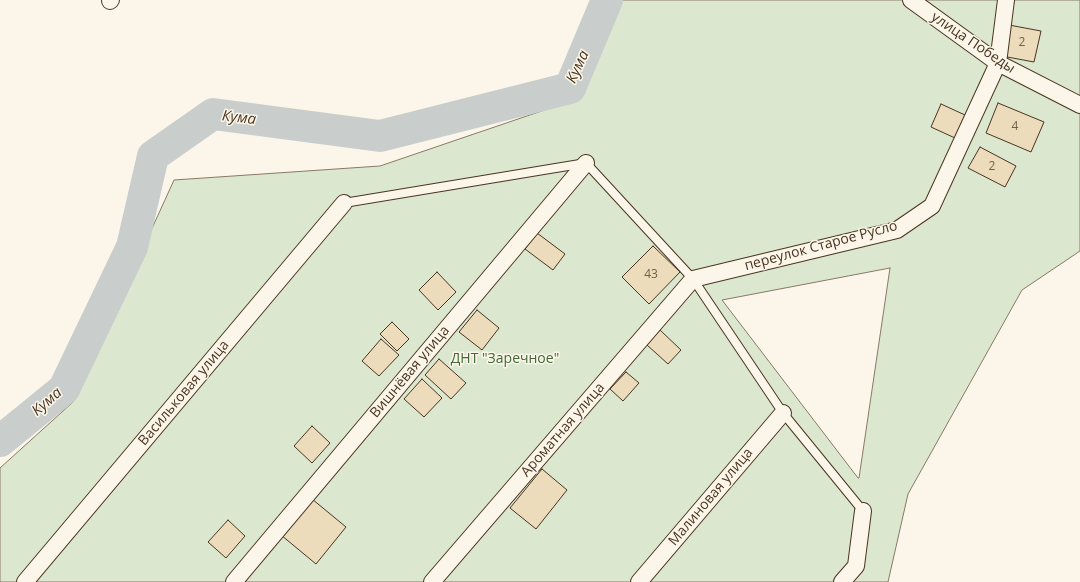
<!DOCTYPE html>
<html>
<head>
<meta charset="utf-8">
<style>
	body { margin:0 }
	canvas { display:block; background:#fbf6e9 }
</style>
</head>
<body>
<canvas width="1080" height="582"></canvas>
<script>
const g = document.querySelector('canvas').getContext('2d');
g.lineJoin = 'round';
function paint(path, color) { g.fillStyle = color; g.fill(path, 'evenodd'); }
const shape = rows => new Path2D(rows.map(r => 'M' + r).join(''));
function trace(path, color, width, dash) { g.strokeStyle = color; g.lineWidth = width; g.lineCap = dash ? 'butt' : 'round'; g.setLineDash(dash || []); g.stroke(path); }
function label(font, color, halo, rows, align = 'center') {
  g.font = font + ' "Open Sans",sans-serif'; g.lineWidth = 3; g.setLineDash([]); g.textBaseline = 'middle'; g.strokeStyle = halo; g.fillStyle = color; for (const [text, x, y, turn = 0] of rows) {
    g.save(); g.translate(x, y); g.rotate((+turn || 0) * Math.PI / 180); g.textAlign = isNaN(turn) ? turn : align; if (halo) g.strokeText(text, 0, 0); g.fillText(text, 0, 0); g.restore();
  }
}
const green = shape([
	[615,0,1080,0,1080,251,1022,290,908,494,888,582,0,582,0,468,73,402,174,180,380,166,568,102,615,0],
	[890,268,859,478,858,478,722,300,890,268]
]);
paint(green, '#dce7d0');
trace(green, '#887966', 1);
trace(shape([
	[0,441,64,389,132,247,153,156,213,114,380,136,570,88,607,0]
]), '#c9cecd', 32);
const building = shape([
	[1009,25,1041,31,1034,62,1002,56,1009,25],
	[998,103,1044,122,1031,152,986,133,998,103],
	[941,104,965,115,955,138,931,127,941,104],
	[980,147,1016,166,1005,187,968,168,980,147],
	[537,233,565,254,553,270,525,249,537,233],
	[653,246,680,272,649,304,622,277,653,246],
	[437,272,456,292,438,310,419,290,437,272],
	[477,310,499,328,482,350,459,332,477,310],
	[392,322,409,339,397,351,380,334,392,322],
	[660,330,681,350,668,364,647,345,660,330],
	[381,339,399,355,379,376,362,361,381,339],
	[439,359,466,383,451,399,425,375,439,359],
	[626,372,639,383,623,401,610,389,626,372],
	[422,379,442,398,424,417,404,399,422,379],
	[312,426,330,443,312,463,294,446,312,426],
	[542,469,567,490,536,529,510,508,542,469],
	[312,499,346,527,316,564,281,535,312,499],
	[228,520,245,536,226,558,208,542,228,520]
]);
paint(building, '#ecdcbc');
trace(building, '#4a3520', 1);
const lane = shape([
	[344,203,586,163,693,279,783,413,863,511]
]);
const street = shape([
	[911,0,998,63,1080,105],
	[110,1,111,0],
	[25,582,344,203],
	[234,582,586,163],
	[432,582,693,279,897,230,932,206,998,63,1006,0],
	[639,582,783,413],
	[842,582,856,566,863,511]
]);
trace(lane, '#4a3520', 10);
trace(street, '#4a3520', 18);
trace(lane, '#fbf6e9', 8);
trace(street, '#fbf6e9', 16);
label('12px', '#725f47', null, [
	["2",1022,43],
	["4",1015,127],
	["2",992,167],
	["43",651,275]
]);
label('14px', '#4a3520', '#fbf6e9', [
	["улица Победы",973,43,34],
	["переулок Старое Русло",821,246,-15],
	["Вишнёвая улица",410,372,-50],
	["Васильковая улица",184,393,-50],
	["Ароматная улица",563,430,-49],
	["Малиновая улица",711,497,-50]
]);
label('14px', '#436837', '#fbf6e9', [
	["ДНТ \"Заречное\"",505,359]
]);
label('italic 15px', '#4a3520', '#fbf6e9', [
	["Кума",578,67,-65],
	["Кума",239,118,7],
	["Кума",47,402,-41]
]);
</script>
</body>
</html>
